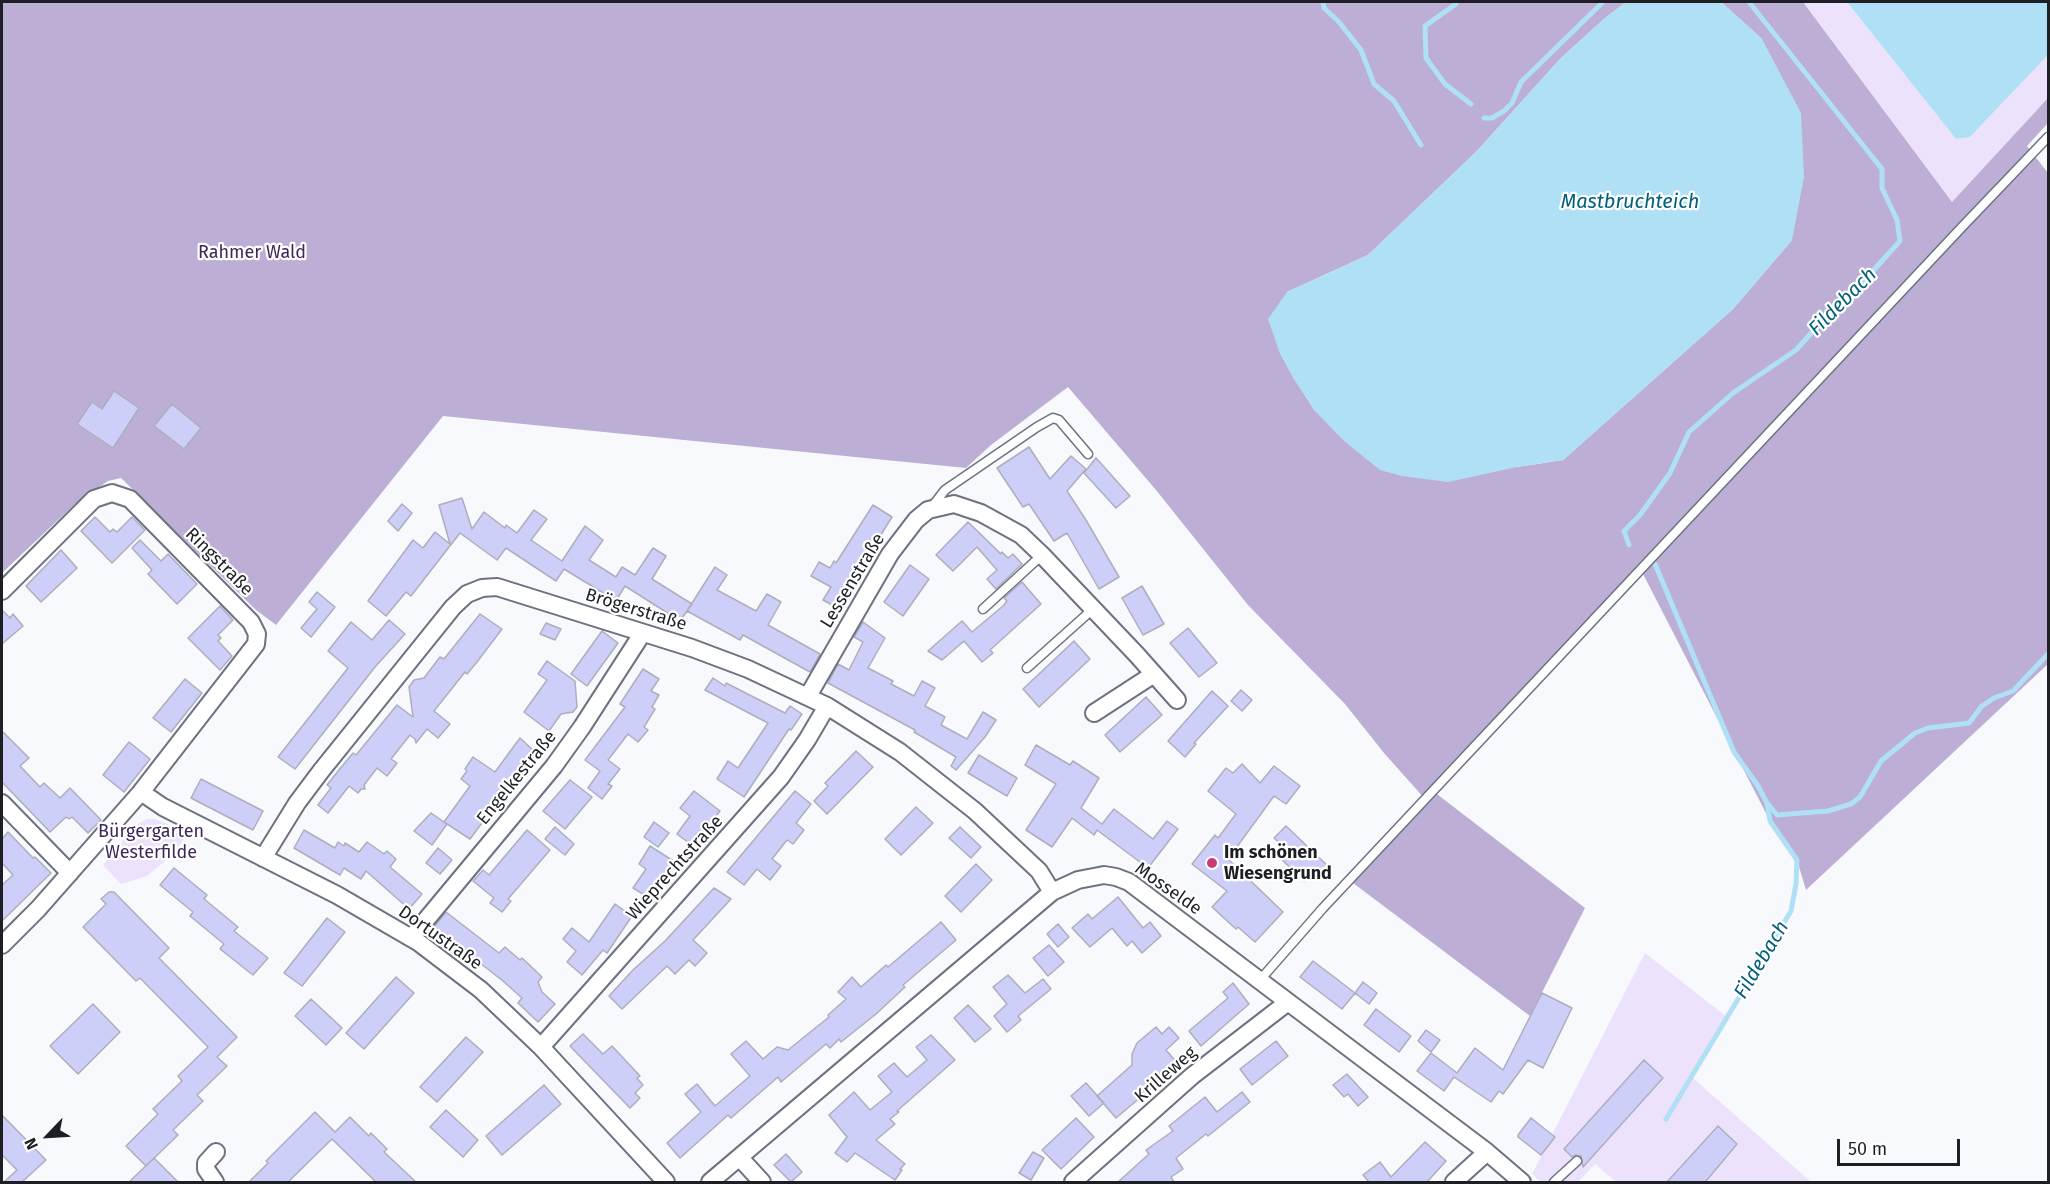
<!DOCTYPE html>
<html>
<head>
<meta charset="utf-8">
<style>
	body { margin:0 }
	#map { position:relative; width:2050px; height:1184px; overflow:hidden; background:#f8f9fc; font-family:"Fira Sans",sans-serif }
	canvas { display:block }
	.frame { position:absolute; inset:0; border:3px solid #1d1f25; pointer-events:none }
	.north { position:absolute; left:18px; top:1106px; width:60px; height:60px; -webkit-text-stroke:4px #fff; paint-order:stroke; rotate:245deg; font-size:16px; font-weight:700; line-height:24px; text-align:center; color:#1d1f25 }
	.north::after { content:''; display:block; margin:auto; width:21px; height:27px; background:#1d1f25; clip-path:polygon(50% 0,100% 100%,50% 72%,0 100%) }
	.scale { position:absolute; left:1837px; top:1139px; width:123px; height:27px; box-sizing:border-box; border:3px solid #1d1f25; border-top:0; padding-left:8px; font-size:18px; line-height:21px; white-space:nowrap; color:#1d1f25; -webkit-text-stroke:4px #fff; paint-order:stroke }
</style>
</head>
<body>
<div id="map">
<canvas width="2050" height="1184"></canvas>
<div class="frame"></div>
<div class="north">N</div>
<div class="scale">50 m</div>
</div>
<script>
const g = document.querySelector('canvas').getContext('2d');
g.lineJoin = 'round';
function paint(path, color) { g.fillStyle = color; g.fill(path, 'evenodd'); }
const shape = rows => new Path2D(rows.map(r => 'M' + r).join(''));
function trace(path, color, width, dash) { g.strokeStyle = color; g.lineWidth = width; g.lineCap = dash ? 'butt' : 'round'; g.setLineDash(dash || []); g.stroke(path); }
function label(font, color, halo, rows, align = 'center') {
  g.font = font + ' "Fira Sans",sans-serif'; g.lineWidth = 4.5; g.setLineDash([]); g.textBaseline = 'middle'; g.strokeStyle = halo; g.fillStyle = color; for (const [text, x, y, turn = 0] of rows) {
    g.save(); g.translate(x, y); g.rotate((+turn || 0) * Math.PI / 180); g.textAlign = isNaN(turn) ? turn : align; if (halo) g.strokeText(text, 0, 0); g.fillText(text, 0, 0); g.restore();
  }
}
paint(shape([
	[1803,2,1847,2,1956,139,1970,137,2048,55,2048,98,1952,202],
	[147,819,155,819,189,833,171,856,147,876,121,884,103,865,134,826],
	[1645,953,1727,1017,1693,1078,1811,1182,1616,1182,1595,1164,1578,1182,1541,1182,1532,1174]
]), '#ece2fc');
paint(shape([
	[2,2,1626,2,1604,19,1561,58,1477,151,1368,255,1287,292,1279,351,1293,377,1315,411,1517,467,1563,460,1733,309,1792,240,1762,39,1721,2,1803,2,1952,202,2048,98,2048,123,2027,146,2048,173,2048,664,1806,890,1797,860,1770,821,1641,570,1433,791,1585,908,1530,1016,1349,880,1425,799,1384,753,1345,704,1248,605,1156,490,1068,387,991,445,966,468,443,416,276,625,256,610,121,478,108,481,75,504,2,573]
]), '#bdaed6');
paint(shape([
	[1626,2,1721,2,1762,39,1801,113,1804,177,1792,240,1733,309,1563,460,1517,467,1448,482,1402,476,1380,470,1344,441,1315,411,1293,377,1279,351,1268,319,1287,292,1368,255,1477,151,1561,58,1604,19],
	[1847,2,2048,2,2048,55,1970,137,1956,139]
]), '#afe0f5');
trace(shape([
	[1323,2,1324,8,1339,22,1361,50,1374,84,1394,101,1421,145],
	[1455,2,1456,4,1425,26,1426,58,1445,84,1471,104],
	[1484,118,1492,118,1504,111,1512,103,1521,82,1603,2],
	[1629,545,1624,531,1640,515,1670,473,1689,432,1733,393,1796,350,1829,313,1850,301,1862,283,1900,241,1897,220,1882,188,1882,169,1749,2],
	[1655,564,1734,752,1758,786,1767,803,1770,821,1797,860,1796,884,1791,911,1666,1119],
	[1768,804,1777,815,1828,811,1851,804,1860,797,1881,761,1915,733,1928,728,1969,723,1982,706,1994,698,2013,691,2048,654]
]), '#afe0f5', 5);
const building = shape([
	[114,391,139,408,113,448,77,424,92,402,102,409,114,391],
	[172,404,201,428,184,449,154,426,172,404],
	[1029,447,1050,479,1071,456,1086,469,1067,491,1086,520,1119,577,1099,589,1067,533,1054,541,1029,504,1023,507,997,468,1029,447],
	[1096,458,1130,496,1116,508,1084,473,1096,458],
	[462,498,472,529,484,512,505,528,506,525,517,533,534,510,547,519,531,540,562,561,585,526,603,540,589,560,616,577,622,567,635,575,653,548,666,556,652,579,692,604,680,621,625,586,616,601,564,569,556,581,506,548,497,560,460,533,411,596,406,592,386,616,368,601,413,540,423,548,435,532,450,544,439,505,462,498],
	[402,504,412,513,398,531,388,521,402,504],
	[873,505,892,517,836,607,823,600,831,587,811,576,819,562,830,568,834,561,836,563,873,505],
	[95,517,110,532,113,529,117,532,132,517,145,530,112,563,81,531,95,517],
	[968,522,1001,554,1002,552,1008,558,1013,554,1022,564,996,589,987,579,997,570,977,547,953,571,936,555,968,522],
	[140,540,161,561,168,554,197,584,177,604,148,574,152,570,132,548,140,540],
	[61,550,77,568,41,602,26,586,61,550],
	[910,565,929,579,903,616,884,602,910,565],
	[715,567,727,575,717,590,756,611,767,594,781,602,768,625,820,654,810,672,743,635,740,640,687,611,715,567],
	[1022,582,1041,604,990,650,993,653,982,662,964,641,942,660,928,651,962,621,972,632,1003,606,1007,601,1004,598,1022,582],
	[1142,586,1164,624,1143,635,1122,598,1142,586],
	[317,592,335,607,311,637,301,628,317,609,309,602,317,592],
	[220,606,233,620,218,635,221,638,218,641,232,656,220,670,188,638,220,606],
	[2,610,10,618,13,614,23,626,2,644,2,610],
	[480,614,502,629,477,662,467,674,465,672,434,711,450,724,438,738,427,729,416,743,415,739,410,735,391,759,397,763,387,776,377,768,364,785,365,789,361,789,358,793,349,786,328,813,318,805,331,788,327,785,339,770,353,753,356,755,397,705,413,717,409,687,414,680,424,678,440,657,444,659,480,614],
	[389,620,405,634,375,667,295,769,278,757,348,668,328,651,351,622,372,640,389,620],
	[863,622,885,638,868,668,893,681,891,684,914,696,922,681,935,688,925,706,945,717,941,725,967,739,983,712,996,720,985,737,956,770,951,766,956,757,914,732,915,730,828,683,838,664,849,670,863,642,854,637,863,622],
	[546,623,561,629,555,640,540,634,546,623],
	[1188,628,1217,663,1199,677,1170,643,1188,628],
	[602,631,618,643,587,686,571,674,602,631],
	[1074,641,1090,659,1039,707,1023,689,1074,641],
	[547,661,575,681,577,707,573,712,561,714,549,731,524,712,547,680,538,674,547,661],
	[643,669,659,679,651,691,659,695,652,707,655,709,644,727,648,730,638,742,628,734,608,760,620,769,608,784,612,786,602,799,588,788,600,771,585,760,625,707,620,704,643,669],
	[713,678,725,686,726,683,785,713,790,706,802,714,791,730,789,729,744,797,717,779,728,761,738,768,768,723,705,690,713,678],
	[185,679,202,693,171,732,153,718,185,679],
	[1241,690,1252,700,1242,711,1231,701,1241,690],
	[1212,691,1228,706,1194,743,1196,744,1185,757,1168,741,1212,691],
	[1146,697,1162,715,1120,752,1105,735,1146,697],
	[2,731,29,758,20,766,40,787,44,783,60,798,70,788,101,820,88,833,72,817,69,819,66,817,50,832,2,782,2,731],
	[520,738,535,752,470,839,444,822,470,786,461,779,467,771,465,769,473,757,495,772,520,738],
	[129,742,150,759,124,792,103,775,129,742],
	[1036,745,1070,765,1073,761,1099,778,1081,808,1102,824,1114,809,1153,839,1167,821,1178,829,1148,868,1097,830,1094,835,1072,818,1052,847,1026,830,1056,784,1025,765,1036,745],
	[856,751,873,767,827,814,814,801,828,786,825,783,856,751],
	[979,755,1017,778,1007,796,968,773,979,755],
	[1242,764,1260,783,1274,766,1300,786,1286,804,1274,796,1228,859,1283,912,1255,942,1238,927,1236,929,1212,907,1227,891,1192,864,1215,835,1218,838,1236,814,1208,791,1226,768,1233,773,1242,764],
	[201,779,263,811,253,830,191,798,201,779],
	[570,780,592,797,565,829,543,811,570,780],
	[694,791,720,811,693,846,677,834,690,816,680,808,694,791],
	[795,791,811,804,796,823,804,830,793,844,787,840,772,859,781,866,770,880,757,869,744,885,727,872,795,791],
	[916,807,933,823,901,855,885,839,916,807],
	[431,813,447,824,432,845,414,831,431,813],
	[654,822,669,833,658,847,644,837,654,822],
	[1286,826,1332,870,1323,880,1314,871,1304,881,1278,856,1285,848,1274,838,1286,826],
	[555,827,574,844,565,855,545,839,555,827],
	[960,827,981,847,971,858,949,838,960,827],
	[304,830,335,848,338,842,344,846,345,843,359,852,367,842,384,854,387,851,396,859,390,867,422,894,409,909,366,871,361,879,344,868,340,875,294,848,304,830],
	[527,830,550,850,508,899,511,901,502,912,490,903,494,898,473,881,483,870,489,875,527,830],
	[8,832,33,858,35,857,51,873,2,921,2,885,13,875,2,863,2,839,8,832],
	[650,846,675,862,651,899,633,888,646,869,639,864,650,846],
	[438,848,452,860,440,874,426,863,438,848],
	[976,864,992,880,961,912,945,896,976,864],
	[174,868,207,895,204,899,238,927,234,931,268,958,253,975,220,949,224,944,190,916,193,912,160,885,174,868],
	[714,888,731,899,693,940,707,953,695,966,689,960,675,974,667,966,622,1009,609,996,633,970,665,941,714,888],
	[109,892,114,892,169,948,159,958,237,1037,217,1057,227,1066,197,1095,203,1101,173,1130,178,1135,146,1166,126,1146,158,1114,153,1109,182,1081,178,1076,208,1047,140,978,136,981,83,927,106,904,101,899,109,892],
	[1118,897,1143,928,1150,922,1161,936,1142,953,1132,941,1127,946,1112,928,1090,947,1072,928,1088,914,1092,919,1118,897],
	[615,904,632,916,607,953,603,950,582,975,567,962,576,951,563,939,572,928,589,942,615,904],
	[446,912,499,953,505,947,520,960,522,958,542,977,538,982,542,992,555,1004,538,1022,518,1003,522,998,503,981,434,927,446,912],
	[327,918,345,932,302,986,284,973,327,918],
	[941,922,956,940,903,985,905,987,876,1014,841,1042,839,1039,830,1048,826,1044,781,1082,778,1077,731,1118,728,1115,680,1158,667,1143,701,1112,685,1094,697,1084,715,1106,750,1076,731,1054,746,1041,763,1059,777,1047,788,1050,829,1017,828,1015,846,999,838,992,852,977,861,987,886,965,888,967,941,922],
	[1058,924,1069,937,1058,947,1047,934,1058,924],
	[1049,945,1064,962,1048,976,1033,958,1049,945],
	[1313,961,1355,993,1342,1009,1300,977,1313,961],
	[1008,975,1025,993,1043,979,1051,989,1018,1016,1021,1020,1007,1032,994,1016,1007,1004,993,987,1008,975],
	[396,977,414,993,364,1049,346,1033,396,977],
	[1363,982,1377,993,1369,1004,1355,993,1363,982],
	[1233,983,1249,1004,1201,1046,1189,1031,1228,998,1223,992,1233,983],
	[1542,993,1572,1008,1543,1068,1528,1060,1503,1094,1499,1091,1491,1102,1454,1077,1444,1091,1417,1071,1431,1053,1457,1073,1475,1048,1503,1070,1542,993],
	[311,999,342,1028,326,1045,295,1016,311,999],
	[93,1004,120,1032,78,1074,50,1046,93,1004],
	[968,1005,991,1029,975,1042,954,1018,968,1005],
	[1376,1009,1411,1036,1399,1052,1364,1025,1376,1009],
	[1156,1027,1162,1034,1169,1027,1179,1038,1166,1050,1179,1065,1116,1118,1097,1096,1132,1065,1132,1054,1137,1043,1156,1027],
	[1426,1030,1440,1040,1431,1052,1418,1041,1426,1030],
	[583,1034,603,1054,612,1046,640,1076,637,1078,643,1085,635,1093,640,1098,630,1108,570,1046,583,1034],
	[931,1035,955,1060,897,1111,899,1112,890,1119,895,1124,876,1140,905,1164,900,1169,902,1170,895,1180,855,1153,847,1162,835,1153,847,1137,829,1115,854,1092,870,1110,892,1092,878,1076,894,1063,907,1077,927,1060,916,1047,931,1035],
	[466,1037,483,1052,437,1102,420,1087,466,1037],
	[1276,1041,1288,1056,1252,1085,1240,1069,1276,1041],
	[1644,1060,1663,1078,1583,1167,1581,1156,1576,1155,1572,1157,1564,1149,1644,1060],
	[1347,1074,1368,1097,1358,1106,1348,1094,1344,1097,1333,1085,1347,1074],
	[1086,1083,1104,1103,1089,1116,1071,1096,1086,1083],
	[544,1085,561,1104,502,1155,486,1136,544,1085],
	[1242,1092,1250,1102,1208,1136,1206,1134,1176,1158,1183,1169,1171,1177,1174,1182,1118,1182,1149,1154,1146,1150,1173,1131,1169,1126,1205,1097,1217,1112,1242,1092],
	[446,1110,478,1140,463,1157,430,1127,446,1110],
	[315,1112,335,1132,350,1117,369,1136,371,1133,387,1149,384,1152,416,1182,376,1182,332,1139,288,1182,249,1182,268,1163,266,1161,315,1112],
	[2,1115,46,1160,22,1182,4,1182,17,1170,2,1155,2,1115],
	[1076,1118,1094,1137,1061,1169,1042,1150,1076,1118],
	[1531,1118,1555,1137,1541,1155,1518,1137,1518,1135,1531,1118],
	[1718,1126,1737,1144,1712,1174,1705,1182,1667,1182,1718,1126],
	[1425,1142,1446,1161,1427,1182,1369,1182,1363,1175,1380,1162,1391,1177,1425,1142],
	[1033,1152,1044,1158,1031,1180,1019,1173,1033,1152],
	[786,1154,802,1172,791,1182,774,1165,786,1154],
	[154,1158,178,1182,129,1182,154,1158]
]);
paint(building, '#cecff9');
trace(building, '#adaebd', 1.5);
const service = shape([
	[931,508,945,490,1037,427,1053,418,1059,420,1088,454],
	[983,609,1042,555],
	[1027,668,1093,609],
	[1260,980,1323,908,1962,227,2048,137],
	[1554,1182,1577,1161]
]);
const minor = shape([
	[2,591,94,499,112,493,130,499,251,622,257,634,256,644,141,792,38,909,2,945],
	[808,696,890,554,916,520,928,510,954,504,981,513,1021,535,1042,555,1137,655,1177,700],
	[1094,713,1154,674],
	[141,792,163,807,337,895,418,942,481,990,541,1047,666,1182],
	[2,803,70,873],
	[263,858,297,803,321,771,453,607,467,594,482,588,497,587,692,648,748,669,827,706,900,752,975,811,1039,871,1052,892],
	[411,938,554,766,582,727,642,634],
	[541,1047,781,777,807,740,827,706],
	[740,1158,762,1182],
	[215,1182,206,1169,206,1163,216,1152],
	[710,1182,1052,892,1078,880,1104,875,1116,877,1129,882,1487,1152,1522,1182],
	[1073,1182,1192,1076,1288,1002],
	[1454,1182,1487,1152]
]);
trace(service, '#6c7280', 11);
trace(minor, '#6c7280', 20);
trace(service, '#fff', 8);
trace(minor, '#fff', 16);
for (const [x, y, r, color] of [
	[1212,863,6,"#c73d75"]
]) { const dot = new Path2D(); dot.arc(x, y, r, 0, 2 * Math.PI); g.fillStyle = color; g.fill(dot); trace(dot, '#fff', 2); }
label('18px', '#3d2658', '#fff', [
	["Rahmer Wald",252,253],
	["Bürgergarten",151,832],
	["Westerfilde",151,853]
]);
label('18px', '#1d1f25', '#fff', [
	["Ringstraße",219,562,45],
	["Lessenstraße",853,581,-59],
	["Brögerstraße",636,610,17],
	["Engelkestraße",517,778,-51],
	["Wieprechtstraße",675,868,-48],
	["Mosselde",1168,889,35],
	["Dortustraße",440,938,35],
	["Krilleweg",1166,1075,-41]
]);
label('bold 18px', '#1d1f25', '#fff', [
	["Im schönen",1224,853],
	["Wiesengrund",1224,874]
], 'left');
label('italic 20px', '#00607c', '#fff', [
	["Mastbruchteich",1630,202],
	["Fildebach",1843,302,-45],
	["Fildebach",1762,960,-59]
]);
</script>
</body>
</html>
